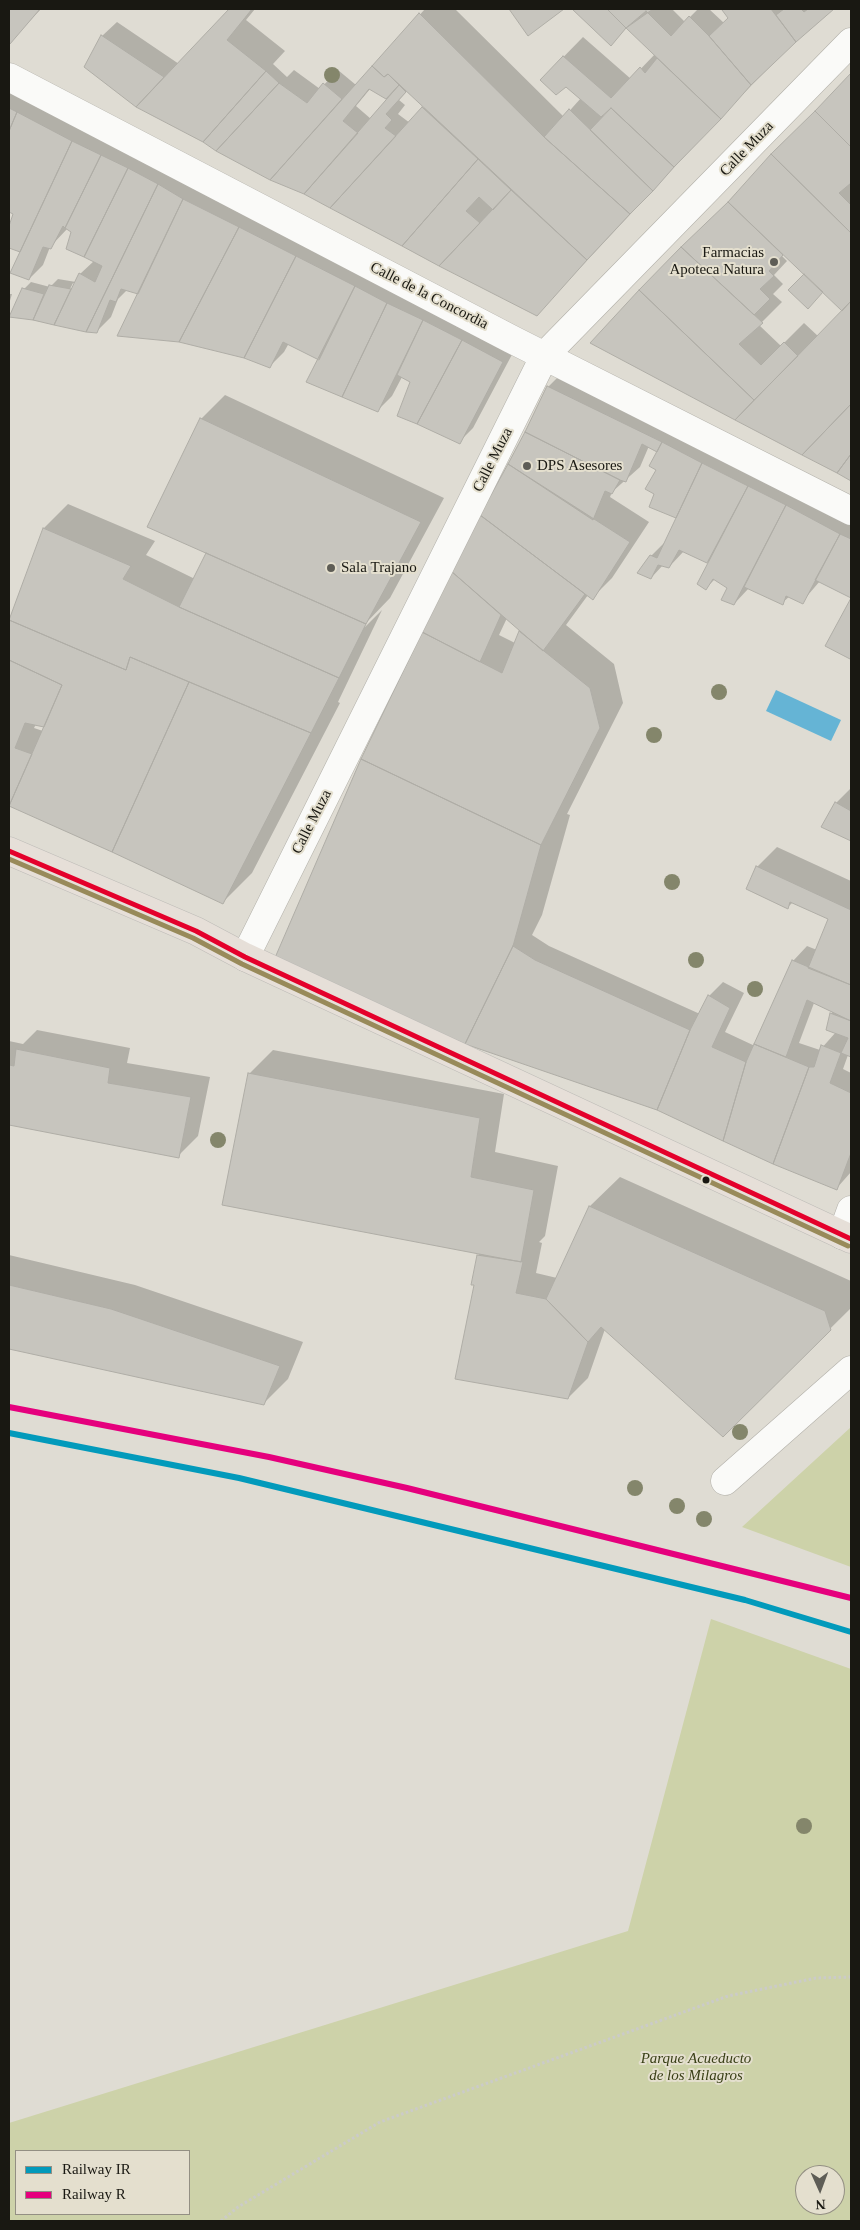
<!DOCTYPE html>
<html>
<head>
<meta charset="utf-8">
<style>
	body { margin:0 }
	#map { position:relative; width:860px; height:2230px; overflow:hidden; background:#dfdcd3; font-family:"Times New Roman",serif }
	canvas { display:block }
	.frame { position:absolute; inset:0; border:10px solid #191812; pointer-events:none }
	.legend { position:absolute; left:15px; top:2150px; width:175px; height:65px; box-sizing:border-box; background:#e4dfce; border:1px solid #938f83; margin:0; padding:6px 9px; list-style:none; font-size:15px; color:#191812 }
	.legend li { display:flex; align-items:center; gap:10px; height:25px }
	.legend b { width:25px; border:1px solid #938f83 }
	.north { position:absolute; left:795px; top:2165px; width:50px; height:50px; box-sizing:border-box; background:#e4dfce; border:1px solid #938f83; border-radius:50%; rotate:178deg; font-size:14px; font-weight:700; line-height:20px; text-align:center; color:#191812 }
	.north::after { content:''; display:block; margin:auto; width:18px; height:22px; background:#5e5d56; clip-path:polygon(50% 0,100% 100%,50% 72%,0 100%) }
</style>
</head>
<body>
<div id="map">
<canvas width="860" height="2230"></canvas>
<div class="frame"></div>
<ul class="legend">
<li><b style="height:6px;background:#029abb"></b>Railway IR</li>
<li><b style="height:6px;background:#e5007d"></b>Railway R</li>
</ul>
<div class="north">N</div>
</div>
<script>
const g = document.querySelector('canvas').getContext('2d');
g.lineJoin = 'round';
function paint(path, color) { g.fillStyle = color; g.fill(path, 'evenodd'); }
const shape = rows => new Path2D(rows.map(r => 'M' + r).join(''));
function trace(path, color, width, dash) { g.strokeStyle = color; g.lineWidth = width; g.lineCap = dash ? 'butt' : 'round'; g.setLineDash(dash || []); g.stroke(path); }
function label(font, color, halo, rows, align = 'center') {
  g.font = font + ' "Times New Roman",serif'; g.lineWidth = 4; g.setLineDash([]); g.textBaseline = 'middle'; g.strokeStyle = halo; g.fillStyle = color; for (const [text, x, y, turn = 0] of rows) {
    g.save(); g.translate(x, y); g.rotate((+turn || 0) * Math.PI / 180); g.textAlign = isNaN(turn) ? turn : align; if (halo) g.strokeText(text, 0, 0); g.fillText(text, 0, 0); g.restore();
  }
}
paint(shape([
	[851,1427,851,1567,742,1527],
	[711,1619,851,1669,851,2221,9,2221,9,2123,628,1931],
	[16,2151,189,2151,189,2214,16,2214],
	[805,2175,835,2175,835,2205,805,2205]
]), '#cdd2a9');
paint(shape([
	[776,690,841,720,831,741,766,711]
]), '#65b4d5');
paint(shape([
	[9,9,41,9,10,42,9,41],
	[230,9,255,9,246,20,285,51,273,64,287,77,294,70,320,89,338,70,356,85,425,9,455,9,564,117,581,98,566,85,541,80,583,37,631,79,656,53,628,26,611,44,574,9,672,9,685,22,698,9,709,9,724,23,730,17,724,10,726,9,832,9,797,39,739,98,536,315,137,106,86,67,102,36,117,22,179,64],
	[370,89,388,99,371,119,356,106],
	[407,91,424,107,410,123,398,114,405,105,399,100],
	[616,104,604,116,602,114],
	[510,9,562,9,529,34],
	[851,75,851,480,592,342],
	[784,253,844,311,819,337,804,323,781,346,759,325,782,302,773,294,783,284,774,275,787,261,782,256],
	[9,85,516,347,473,428,459,442,411,382,402,377,392,396,378,410,319,359,289,343,284,352,270,366,139,293,127,290,118,299,111,317,96,332,11,316,24,289,31,282,50,287,58,279,76,282,80,274,94,261,73,231,68,228,50,247,43,265,29,279,21,251,9,246,9,229,15,214,9,211],
	[73,283,75,284,59,317,56,317],
	[9,294,12,294,9,304],
	[562,373,851,517,851,597,820,581,802,602,790,596,782,603,749,588,734,604,729,587,715,579,706,588,709,562,684,551,669,567,663,565,651,578,651,556,665,542,678,518,656,493,658,452,649,446,640,467,612,492,610,497,649,522,612,578,592,598,588,595,566,625,614,664,623,703,567,814,570,815,542,915,532,935,549,946,700,1014,709,996,723,982,744,993,725,1032,755,1046,793,961,807,946,817,950,830,918,793,902,787,908,747,889,757,867,777,847,851,881,851,1056,848,1055,843,1069,851,1073,851,1172,836,1189,658,1108,465,1043,452,571,509,465,548,387],
	[507,618,521,630,515,643,499,635],
	[814,1003,832,1012,828,1029,836,1032,820,1050,799,1043],
	[225,395,444,498,390,598,365,624,365,627,382,610,338,702,340,703,252,873,223,902,9,805,9,621,44,528,68,504,155,541,146,555,195,579,207,554,201,419],
	[47,722,43,731,34,728,36,724],
	[851,601,851,656,850,657,827,645],
	[850,789,851,789,851,840,823,826,836,803],
	[37,1030,130,1048,127,1063,210,1077,198,1136,178,1156,9,1123,9,1041,23,1044],
	[273,1050,504,1094,495,1152,558,1166,545,1236,539,1242,542,1243,536,1273,557,1278,590,1206,620,1177,851,1281,851,1308,723,1435,605,1329,588,1378,568,1398,475,1284,478,1255,481,1253,249,1074],
	[9,1255,135,1285,303,1342,288,1379,263,1404,9,1348]
]), '#0003');
const building = shape([
	[9,9,40,9,10,44,9,43,9,9],
	[229,9,252,9,227,40,266,71,203,142,136,107,229,9],
	[509,9,564,9,528,36,509,9],
	[572,9,607,9,626,28,611,46,572,9],
	[607,9,653,9,626,28,607,9],
	[724,9,771,9,796,42,751,85,709,36,728,18,722,10,724,9],
	[784,9,801,9,804,12,808,9,834,9,796,42,776,15,784,9],
	[646,11,671,36,689,16,709,36,751,85,721,119,626,28,646,11],
	[419,13,544,137,630,214,587,260,388,74,384,77,372,66,419,13],
	[101,35,164,77,136,107,84,67,101,35],
	[563,56,611,98,640,67,645,73,657,58,721,119,674,167,611,108,601,117,566,87,556,95,540,80,563,56],
	[372,66,384,77,388,74,399,85,386,99,369,89,343,121,358,133,304,194,270,180,372,66],
	[266,71,279,83,216,151,203,142,266,71],
	[851,73,851,147,815,111,851,73],
	[279,83,307,103,323,83,342,99,270,180,216,151,279,83],
	[399,85,406,92,386,114,392,120,385,128,396,136,330,208,304,194,399,85],
	[422,107,478,159,402,246,330,208,422,107],
	[9,108,17,112,9,131,9,108],
	[611,108,674,167,653,191,590,130,611,108],
	[569,109,653,191,630,214,544,137,569,109],
	[815,111,851,147,851,183,839,193,851,205,851,233,771,154,815,111],
	[17,112,72,141,20,252,9,248,9,226,13,214,9,212,9,131,17,112],
	[72,141,101,155,65,228,63,226,51,249,43,247,29,280,10,273,72,141],
	[771,154,851,233,851,301,842,311,728,202,771,154],
	[101,155,128,168,84,257,66,249,71,232,65,228,101,155],
	[478,159,511,190,493,210,479,197,466,211,480,223,439,266,402,246,478,159],
	[128,168,158,184,86,332,54,325,79,273,95,282,102,266,84,257,128,168],
	[158,184,183,199,138,294,121,289,116,302,110,300,97,333,86,332,158,184],
	[511,190,587,260,537,316,439,266,511,190],
	[183,199,239,227,179,342,117,336,183,199],
	[728,202,783,255,769,271,774,276,760,289,770,299,754,315,681,247,728,202],
	[239,227,296,256,244,358,179,342,239,227],
	[681,247,763,323,739,344,761,365,784,342,798,356,754,400,639,290,681,247],
	[296,256,355,286,319,360,283,342,270,368,244,358,296,256],
	[804,274,823,292,808,309,788,290,804,274],
	[49,285,71,289,54,325,33,320,49,285],
	[355,286,387,303,342,397,306,382,355,286],
	[22,288,44,294,33,320,9,317,22,288],
	[639,290,754,400,735,420,590,343,639,290],
	[851,301,851,404,802,455,735,420,851,301],
	[387,303,423,320,378,412,342,397,387,303],
	[423,320,462,340,417,424,397,416,410,382,397,375,423,320],
	[462,340,503,362,460,444,417,424,462,340],
	[547,386,662,442,657,452,642,444,626,482,620,480,525,432,547,386],
	[851,404,851,454,837,473,802,455,851,404],
	[200,418,421,522,366,624,147,527,200,418],
	[525,432,620,480,612,494,605,491,593,520,508,464,525,432],
	[662,442,702,463,676,518,649,507,654,494,645,489,656,470,649,466,662,442],
	[851,454,851,481,837,473,851,454],
	[702,463,748,486,707,563,679,550,669,568,658,565,651,579,637,573,650,555,657,558,702,463],
	[508,464,630,542,593,600,480,515,508,464],
	[748,486,786,505,734,605,721,600,727,588,713,579,706,590,697,584,748,486],
	[786,505,840,534,803,604,786,596,783,605,744,587,786,505],
	[480,515,585,594,543,651,451,571,480,515],
	[43,528,131,566,123,579,179,607,339,678,311,733,130,657,126,670,9,620,43,528],
	[840,534,851,539,851,656,850,659,825,646,851,598,815,580,840,534],
	[206,553,366,624,339,678,179,607,206,553],
	[451,571,501,615,480,662,422,632,451,571],
	[9,620,126,670,130,657,189,682,112,852,9,806,62,685,9,660,9,620],
	[519,631,590,688,600,728,541,845,361,759,422,632,502,673,519,631],
	[9,660,62,685,44,727,25,723,15,748,32,754,9,806,9,660],
	[189,682,311,733,223,904,112,852,189,682],
	[361,759,541,845,513,946,465,1044,274,960,361,759],
	[835,802,851,811,851,841,821,827,835,802],
	[756,866,851,910,851,985,808,968,828,919,790,902,788,909,746,889,756,866],
	[513,946,535,960,690,1030,657,1110,465,1044,513,946],
	[792,960,851,985,851,1021,807,1000,786,1057,754,1044,792,960],
	[708,995,730,1008,712,1047,746,1062,723,1141,657,1110,690,1030,708,995],
	[830,1013,851,1021,851,1057,841,1053,848,1038,826,1030,830,1013],
	[754,1044,809,1067,773,1164,723,1141,746,1062,754,1044],
	[821,1045,841,1053,830,1083,851,1093,851,1153,837,1190,773,1164,809,1067,814,1067,821,1045],
	[16,1049,110,1068,108,1083,191,1097,179,1158,9,1125,9,1065,14,1066,16,1049],
	[248,1073,480,1118,471,1177,534,1190,521,1262,222,1205,248,1073],
	[589,1206,825,1311,831,1330,723,1437,601,1327,588,1342,546,1299,589,1206],
	[477,1255,523,1262,516,1293,546,1299,588,1342,568,1399,455,1379,474,1285,471,1285,477,1255],
	[9,1285,111,1309,280,1366,264,1405,9,1349,9,1285]
]);
paint(building, '#c7c5be');
trace(building, '#afada6', 1);
const minor = shape([
	[9,77,511,339,851,511],
	[245,957,545,355,851,42],
	[842,1235,851,1210],
	[725,1481,851,1370]
]);
const primary = shape([
	[9,851,196,931,245,957,851,1239]
]);
trace(minor, '#b1afa8', 29);
trace(primary, '#bdbbb7', 29);
trace(shape([
	[221,2221,238,2207,380,2122,728,1996,816,1978,851,1977]
]), '#cbcbc9', 3, [2.5, 2.5]);
trace(minor, '#fafaf8', 28);
trace(primary, '#e6dfd8', 28);
trace(shape([
	[9,851,196,931,245,957,851,1239]
]), '#e4002b', 5);
trace(shape([
	[9,859,193,938,242,964,848,1246]
]), '#988a5a', 5);
trace(shape([
	[9,1433,239,1478,745,1600,851,1632]
]), '#029abb', 6);
trace(shape([
	[9,1407,269,1457,407,1488,851,1598]
]), '#e5007d', 6);
g.fillStyle = '#84866b';
for (const [x, y] of [
	[332,75],
	[719,692],
	[654,735],
	[672,882],
	[696,960],
	[755,989],
	[218,1140],
	[740,1432],
	[635,1488],
	[677,1506],
	[704,1519],
	[804,1826]
]) { g.beginPath(); g.arc(x, y, 8, 0, 2 * Math.PI); g.fill(); }
for (const [x, y, r, color] of [
	[774,262,5,"#5e5d56"],
	[527,466,5,"#5e5d56"],
	[331,568,5,"#5e5d56"],
	[706,1180,4.5,"#191812"]
]) { const dot = new Path2D(); dot.arc(x, y, r, 0, 2 * Math.PI); g.fillStyle = color; g.fill(dot); trace(dot, '#e4dfce', 2); }
label('15px', '#191812', '#e4dfce', [
	["Calle Muza",747,149,-46],
	["Calle de la Concordia",429,296,27],
	["Calle Muza",493,460,-63],
	["Calle Muza",312,822,-63]
]);
label('15px', '#191812', '#e4dfce', [
	["Farmacias",764,253,"right"],
	["Apoteca Natura",764,270,"right"],
	["DPS Asesores",537,466],
	["Sala Trajano",341,568]
], 'left');
label('italic 15px', '#393f16', '#e4dfce', [
	["Parque Acueducto",696,2059],
	["de los Milagros",696,2076]
]);
</script>
</body>
</html>
